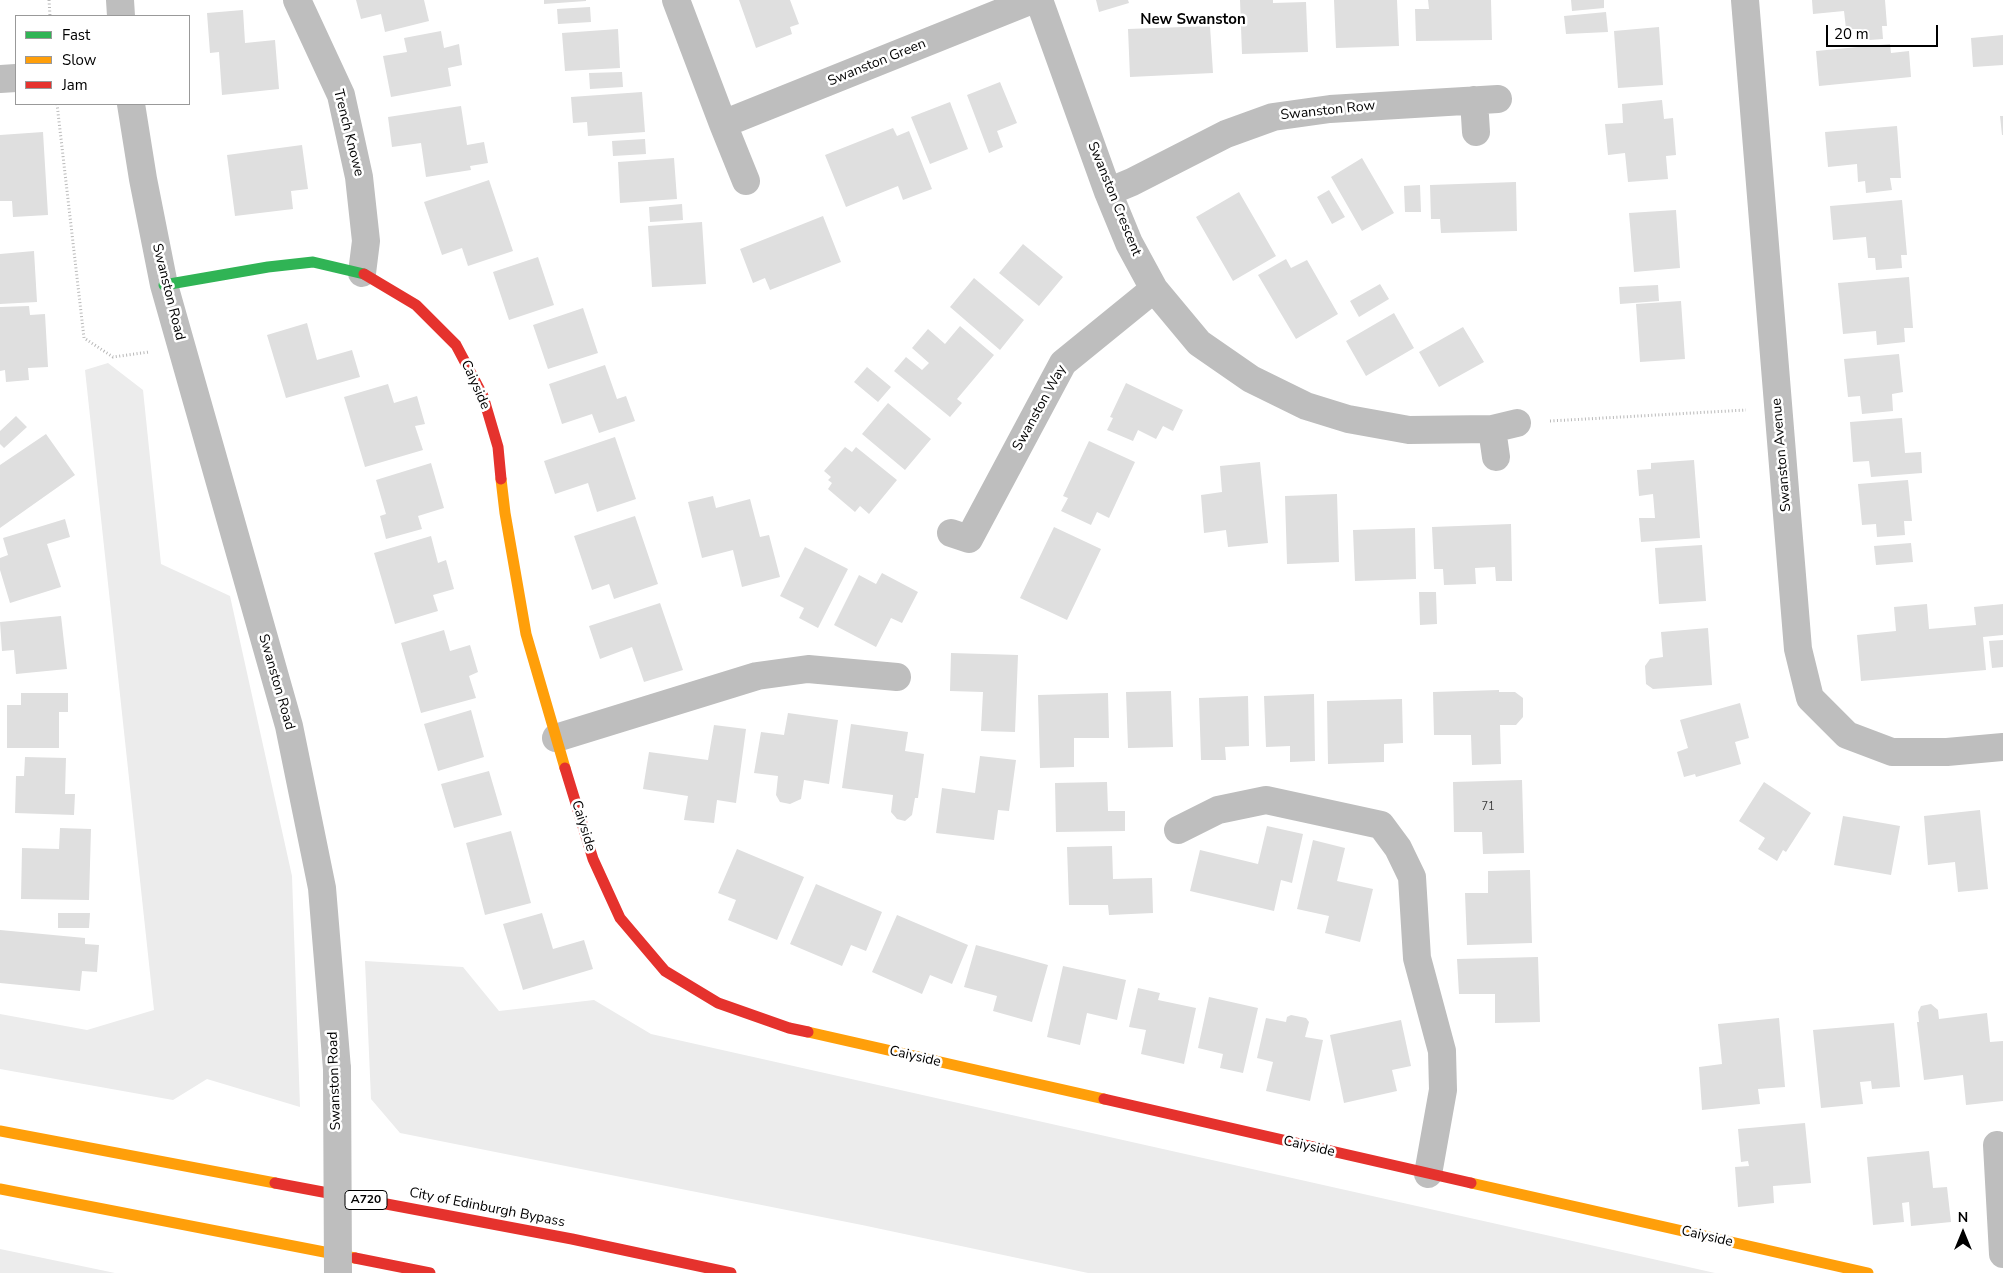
<!DOCTYPE html>
<html>
<head>
<meta charset="utf-8">
<style>
	body { margin:0 }
	#map { position:relative; width:2003px; height:1273px; overflow:hidden; background:#fff; font-family:"Nunito Sans",sans-serif }
	canvas { display:block }
	.legend { position:absolute; left:15px; top:15px; width:175px; height:90px; box-sizing:border-box; background:#fff; border:1px solid #999; margin:0; padding:6px 9px; list-style:none; font-size:15px; color:#000 }
	.legend li { display:flex; align-items:center; gap:10px; height:25px }
	.legend b { width:25px; border:1px solid #999 }
	.north { position:absolute; left:1938px; top:1208px; width:50px; height:50px; -webkit-text-stroke:4px #fff; paint-order:stroke; rotate:0deg; font-size:14px; font-weight:700; line-height:20px; text-align:center; color:#000 }
	.north::after { content:''; display:block; margin:auto; width:18px; height:22px; background:#000; clip-path:polygon(50% 0,100% 100%,50% 72%,0 100%) }
	.scale { position:absolute; left:1826px; top:25px; width:112px; height:22px; box-sizing:border-box; border:2px solid #000; border-top:0; padding-left:6px; font-size:15px; line-height:18px; white-space:nowrap; color:#000; -webkit-text-stroke:4px #fff; paint-order:stroke }
</style>
</head>
<body>
<div id="map">
<canvas width="2003" height="1273"></canvas>
<ul class="legend">
<li><b style="height:6px;background:#30b455"></b>Fast</li>
<li><b style="height:6px;background:#ff9f0a"></b>Slow</li>
<li><b style="height:6px;background:#e5322d"></b>Jam</li>
</ul>
<div class="north">N</div>
<div class="scale">20 m</div>
</div>
<script>
const g = document.querySelector('canvas').getContext('2d');
g.lineJoin = 'round';
function paint(path, color) { g.fillStyle = color; g.fill(path, 'evenodd'); }
const shape = rows => new Path2D(rows.map(r => 'M' + r).join(''));
function trace(path, color, width, dash) { g.strokeStyle = color; g.lineWidth = width; g.lineCap = dash ? 'butt' : 'round'; g.setLineDash(dash || []); g.stroke(path); }
function label(font, color, halo, rows, align = 'center') {
  g.font = font + ' "Nunito Sans",sans-serif'; g.lineWidth = 5; g.setLineDash([]); g.textBaseline = 'middle'; g.strokeStyle = halo; g.fillStyle = color; for (const [text, x, y, turn = 0] of rows) {
    g.save(); g.translate(x, y); g.rotate((+turn || 0) * Math.PI / 180); g.textAlign = isNaN(turn) ? turn : align; if (halo) g.strokeText(text, 0, 0); g.fillText(text, 0, 0); g.restore();
  }
}
paint(shape([
	[108,363,143,390,161,564,230,596,292,876,300,1107,207,1079,173,1100,0,1069,0,1014,87,1030,154,1010,85,370],
	[365,961,463,967,499,1011,594,1000,651,1034,1715,1273,1088,1273,862,1225,400,1133,371,1099],
	[0,1249,115,1273,0,1273]
]), '#ececec');
paint(shape([
	[356,0,424,0,429,21,385,32,381,14,361,19],
	[544,0,586,0,586,1,544,4],
	[739,0,790,0,799,24,790,27,792,34,756,48],
	[1096,0,1128,0,1129,3,1099,12],
	[1240,0,1273,0,1273,3,1306,2,1308,52,1242,54],
	[1334,0,1397,0,1399,46,1336,48],
	[1428,0,1491,0,1492,40,1416,41,1415,9,1429,9],
	[1571,0,1604,0,1604,8,1572,11],
	[1812,0,1885,0,1887,26,1882,26,1883,39,1856,41,1855,29,1846,29,1844,11,1813,14],
	[590,7,591,22,558,24,557,9],
	[243,10,245,43,275,40,279,89,222,95,219,52,210,53,207,13],
	[1606,12,1608,32,1566,34,1564,16],
	[1210,26,1213,73,1130,77,1128,29],
	[1659,27,1663,85,1618,88,1614,31],
	[618,29,620,68,565,71,562,33],
	[441,31,444,48,459,44,462,65,448,68,451,86,391,97,383,56,407,52,404,38],
	[2003,35,2003,65,1973,67,1971,38],
	[1890,44,1891,53,1909,51,1911,77,1819,86,1816,51],
	[622,72,623,87,590,89,589,73],
	[1000,82,1017,123,997,131,1003,147,989,153,967,95],
	[642,92,645,132,588,136,587,122,573,123,571,97],
	[1662,100,1664,119,1673,118,1676,155,1666,156,1668,179,1628,182,1625,153,1608,155,1605,124,1623,123,1622,104],
	[950,102,968,149,930,164,911,117],
	[461,106,467,145,484,142,488,163,470,166,471,170,426,177,421,143,392,147,388,117],
	[2000,116,2003,116,2003,135,2002,135],
	[1897,126,1901,178,1890,178,1892,190,1866,193,1865,181,1858,182,1857,164,1828,167,1825,132],
	[893,128,897,136,909,131,932,189,903,200,898,186,846,207,825,155],
	[43,132,48,215,13,217,12,201,0,201,0,135],
	[645,139,646,154,613,156,612,141],
	[302,145,308,189,291,191,293,209,235,216,227,155],
	[674,158,677,199,620,203,618,162],
	[1362,158,1394,213,1362,231,1331,177],
	[489,180,513,251,468,266,462,248,442,255,424,202],
	[1516,182,1517,231,1441,233,1440,219,1431,219,1430,185],
	[1420,185,1421,212,1405,212,1404,186],
	[1329,190,1345,217,1332,224,1317,197],
	[1239,192,1276,256,1233,281,1196,217],
	[1902,200,1907,255,1901,255,1902,268,1876,270,1875,258,1868,258,1866,237,1833,240,1830,206],
	[682,204,683,220,650,222,649,207],
	[1676,210,1680,268,1634,272,1629,213],
	[823,216,841,262,770,290,765,278,753,283,740,249],
	[702,222,706,284,652,287,648,226],
	[1023,244,1063,277,1039,306,999,273],
	[34,251,37,302,0,304,0,254],
	[538,257,554,305,509,320,493,272],
	[1286,259,1291,268,1307,260,1338,314,1296,339,1258,275],
	[1909,277,1913,328,1904,328,1905,342,1877,345,1876,331,1843,334,1838,283],
	[974,278,1024,320,1000,350,950,307],
	[1380,284,1389,299,1359,317,1350,301],
	[1658,285,1659,301,1620,304,1619,287],
	[1681,301,1685,359,1640,362,1636,304],
	[29,306,30,315,45,314,48,367,28,368,29,380,6,382,5,370,0,371,0,307],
	[583,308,598,353,548,369,533,325],
	[1394,313,1414,348,1366,376,1346,341],
	[307,323,317,360,352,350,360,377,286,398,267,335],
	[960,326,994,355,957,399,962,403,950,417,894,371,906,357,922,370,929,363,912,348,928,329,945,344],
	[1463,327,1484,362,1439,387,1419,352],
	[1899,354,1903,392,1892,394,1893,411,1862,414,1860,396,1848,397,1844,359],
	[605,365,617,399,626,396,635,421,599,433,592,414,562,424,549,384],
	[867,367,891,387,878,402,854,382],
	[1126,383,1183,410,1173,431,1163,426,1156,439,1138,430,1133,441,1107,430,1113,418,1110,417],
	[388,384,394,403,417,396,425,424,415,426,423,450,365,467,344,397],
	[888,403,931,439,905,470,862,434],
	[16,416,27,427,4,448,0,444,0,431],
	[1902,418,1905,453,1921,452,1922,473,1871,477,1869,461,1853,462,1850,422],
	[46,434,75,475,0,528,0,465],
	[615,437,636,499,597,512,588,483,555,494,544,461],
	[1089,441,1135,462,1109,518,1097,512,1091,525,1061,511,1068,498,1063,496],
	[845,447,852,452,856,447,897,480,869,514,860,506,855,512,828,489,832,483,828,480,831,477,824,471],
	[1694,460,1700,538,1641,542,1639,518,1655,518,1653,494,1639,496,1637,470,1651,469,1651,463],
	[1260,462,1268,543,1228,547,1226,530,1204,533,1201,495,1222,492,1220,466],
	[431,463,444,508,418,516,422,529,386,539,380,516,386,514,376,480],
	[1908,480,1912,521,1904,521,1905,535,1877,537,1876,524,1862,525,1858,484],
	[1337,494,1339,562,1287,564,1285,496],
	[713,496,716,508,750,499,760,537,769,535,780,577,742,587,733,550,702,558,688,502],
	[635,516,658,584,614,599,609,584,592,590,574,536],
	[65,519,70,537,47,544,61,587,10,603,0,570,0,558,8,555,3,538],
	[1511,524,1512,581,1496,581,1495,567,1475,568,1476,584,1444,585,1443,569,1434,569,1432,527],
	[1054,527,1101,549,1067,620,1020,598],
	[1415,528,1416,579,1355,581,1353,530],
	[431,536,438,563,446,560,454,589,433,595,438,611,395,624,374,553],
	[1911,543,1913,562,1876,565,1874,546],
	[1702,545,1706,601,1659,604,1655,548],
	[805,547,848,569,818,628,799,618,804,608,780,596],
	[882,573,918,592,902,623,891,618,876,647,834,625,859,575,876,584],
	[1419,592,1436,592,1437,624,1420,625],
	[660,603,683,670,644,682,632,647,600,659,589,626],
	[1927,604,1929,629,1976,625,1974,607,2003,604,2003,635,1983,637,1986,670,1861,681,1857,635,1896,631,1894,607],
	[61,616,67,669,16,674,14,650,2,651,0,622],
	[1708,628,1712,685,1653,689,1646,684,1645,666,1650,659,1663,657,1661,632],
	[444,630,450,651,470,645,478,672,469,676,476,698,421,713,401,643],
	[2003,640,2003,667,1992,668,1989,641],
	[951,653,1018,655,1015,732,981,731,983,692,950,691],
	[1499,690,1499,692,1515,692,1523,698,1523,717,1516,725,1500,725,1501,764,1472,765,1471,735,1434,735,1433,692],
	[1171,691,1173,747,1128,748,1126,692],
	[21,693,68,693,68,712,59,712,59,748,7,748,7,705,21,705],
	[1108,693,1109,738,1074,738,1074,767,1040,768,1038,695],
	[1314,694,1315,761,1290,762,1290,746,1266,747,1264,696],
	[1248,696,1249,746,1225,747,1226,760,1201,760,1199,698],
	[1402,699,1403,743,1384,744,1384,762,1328,764,1327,701],
	[1740,703,1749,738,1735,742,1741,764,1696,777,1695,774,1684,777,1677,752,1688,748,1680,720],
	[471,710,484,757,438,771,424,724],
	[788,713,838,720,829,784,804,780,801,799,790,804,780,802,776,795,778,776,754,773,761,732,784,735],
	[851,724,908,732,905,751,924,754,918,798,915,798,912,815,905,821,897,819,891,812,893,795,842,788],
	[714,725,746,729,736,803,717,800,714,823,684,820,688,796,643,789,649,752,708,760],
	[980,756,1016,760,1009,811,998,810,994,840,936,833,942,788,975,793],
	[25,757,66,758,65,794,75,794,74,815,15,813,16,776,24,776],
	[489,771,502,815,454,828,441,784],
	[1522,780,1524,853,1483,854,1482,832,1454,832,1453,782],
	[1107,782,1108,811,1125,811,1125,831,1056,832,1055,783],
	[1764,782,1811,813,1786,852,1783,850,1777,861,1758,849,1765,838,1739,821],
	[1980,810,1988,889,1958,892,1955,862,1928,865,1924,816],
	[1843,816,1900,826,1891,875,1834,865],
	[1267,826,1303,834,1292,883,1281,880,1274,911,1190,891,1200,850,1258,864],
	[60,828,91,829,89,900,21,899,22,848,59,849],
	[511,831,531,903,485,915,466,843],
	[1313,840,1345,848,1337,881,1373,889,1360,942,1325,933,1329,916,1297,909],
	[1112,846,1113,879,1152,878,1153,913,1109,915,1108,905,1069,905,1067,847],
	[737,849,804,877,777,940,728,920,736,900,718,893],
	[1530,870,1532,943,1467,945,1465,893,1488,893,1488,871],
	[816,884,882,912,866,951,851,945,842,966,790,944],
	[58,913,90,913,89,928,58,928],
	[542,913,553,949,584,940,593,969,523,990,503,924],
	[897,915,968,945,952,984,930,975,922,994,872,972],
	[0,930,85,938,85,944,99,945,97,972,82,971,80,991,0,983],
	[976,945,1048,965,1032,1022,993,1011,997,996,964,987],
	[1538,957,1540,1022,1495,1023,1495,994,1459,994,1457,959],
	[1063,966,1126,980,1117,1020,1087,1013,1080,1045,1047,1037],
	[1138,988,1160,993,1158,1000,1196,1008,1184,1064,1141,1054,1146,1030,1129,1027],
	[1209,997,1258,1008,1243,1073,1220,1068,1223,1054,1198,1048],
	[1931,1004,1938,1010,1939,1019,1987,1013,1990,1042,2003,1041,2003,1101,1966,1105,1963,1075,1924,1080,1917,1022,1919,1022,1918,1012,1921,1006],
	[1291,1015,1306,1018,1309,1022,1305,1037,1323,1040,1310,1101,1266,1091,1273,1062,1257,1058,1266,1018,1286,1022,1287,1017],
	[1779,1018,1785,1087,1758,1089,1760,1104,1702,1110,1699,1067,1722,1064,1718,1024],
	[1401,1020,1411,1066,1392,1070,1397,1091,1344,1103,1330,1035],
	[1894,1023,1900,1087,1872,1089,1871,1081,1860,1082,1863,1104,1821,1108,1813,1030],
	[1805,1123,1811,1183,1773,1186,1774,1203,1738,1207,1735,1167,1749,1166,1748,1161,1741,1162,1738,1129],
	[1929,1151,1933,1188,1947,1187,1951,1222,1911,1226,1909,1202,1902,1203,1904,1222,1873,1225,1867,1157]
]), '#dfdfdf');
trace(shape([
	[49,0,50,16],
	[57,104,84,338,113,357,149,352],
	[1550,421,1746,410]
]), '#b9b9b9', 3, [1, 2.5]);
trace(shape([
	[120,0,121,16],
	[297,0,341,95,359,177,366,241,362,273],
	[676,0,723,124,1032,0],
	[1039,0,1108,192,1129,243,1154,289,1199,343,1251,379,1306,406,1348,419,1409,430,1492,429,1517,423],
	[1745,0,1798,649,1810,698,1847,735,1892,752,1947,752,2003,747],
	[0,79,16,78],
	[1474,100,1476,132],
	[131,104,143,179,164,285,289,726,322,888,337,1069],
	[723,124,746,181],
	[1108,192,1132,182,1226,134,1273,117,1330,109,1498,99],
	[1492,429,1496,457],
	[951,533,969,539,1063,363,1154,289],
	[556,738,757,676,808,669,897,677],
	[1178,830,1218,810,1266,800,1381,825,1398,848,1412,877,1417,958,1442,1051,1443,1090,1428,1174],
	[1997,1145,2003,1254]
]), '#bebebe', 28);
trace(shape([
	[164,285,268,267,313,262,364,274]
]), '#30b455', 11);
trace(shape([
	[501,479,505,513,526,634,565,768],
	[808,1032,1104,1099],
	[0,1131,275,1183],
	[1471,1183,1868,1273],
	[0,1189,355,1258]
]), '#ff9f0a', 11);
trace(shape([
	[364,274,416,305,456,345,483,396,498,447,501,479],
	[565,768,593,859,620,918,665,971,718,1003,789,1028,808,1032],
	[1104,1099,1471,1183],
	[275,1183,572,1239,731,1273],
	[355,1258,430,1273]
]), '#e5322d', 11);
trace(shape([
	[337,1069,338,1273]
]), '#bebebe', 28);
label('11px', '#383838', null, [
	["71",1488,807]
]);
for (const [x, y, w] of [
	[366,1200,42]
]) { const box = new Path2D(); box.roundRect(x - w / 2, y - 9.5, w, 19, 4); g.fillStyle = '#fff'; g.fill(box); trace(box, '#000', 1); }
label('bold 12px', '#000', null, [
	["A720",366,1200]
]);
label('14px', '#000', '#fff', [
	["Swanston Green",877,63,-22],
	["Swanston Row",1328,111,-6],
	["Trench Knowe",348,133,76],
	["Swanston Crescent",1114,199,68],
	["Swanston Road",168,292,76],
	["Caiyside",475,385,66],
	["Swanston Way",1040,408,-61],
	["Swanston Avenue",1782,455,-95],
	["Swanston Road",276,682,74],
	["Caiyside",583,826,73],
	["Caiyside",915,1057,13],
	["Swanston Road",335,1081,-92],
	["Caiyside",1309,1147,13],
	["City of Edinburgh Bypass",487,1208,11],
	["Caiyside",1707,1237,13]
]);
label('bold 15px', '#000', '#fff', [
	["New Swanston",1193,20]
]);
</script>
</body>
</html>
